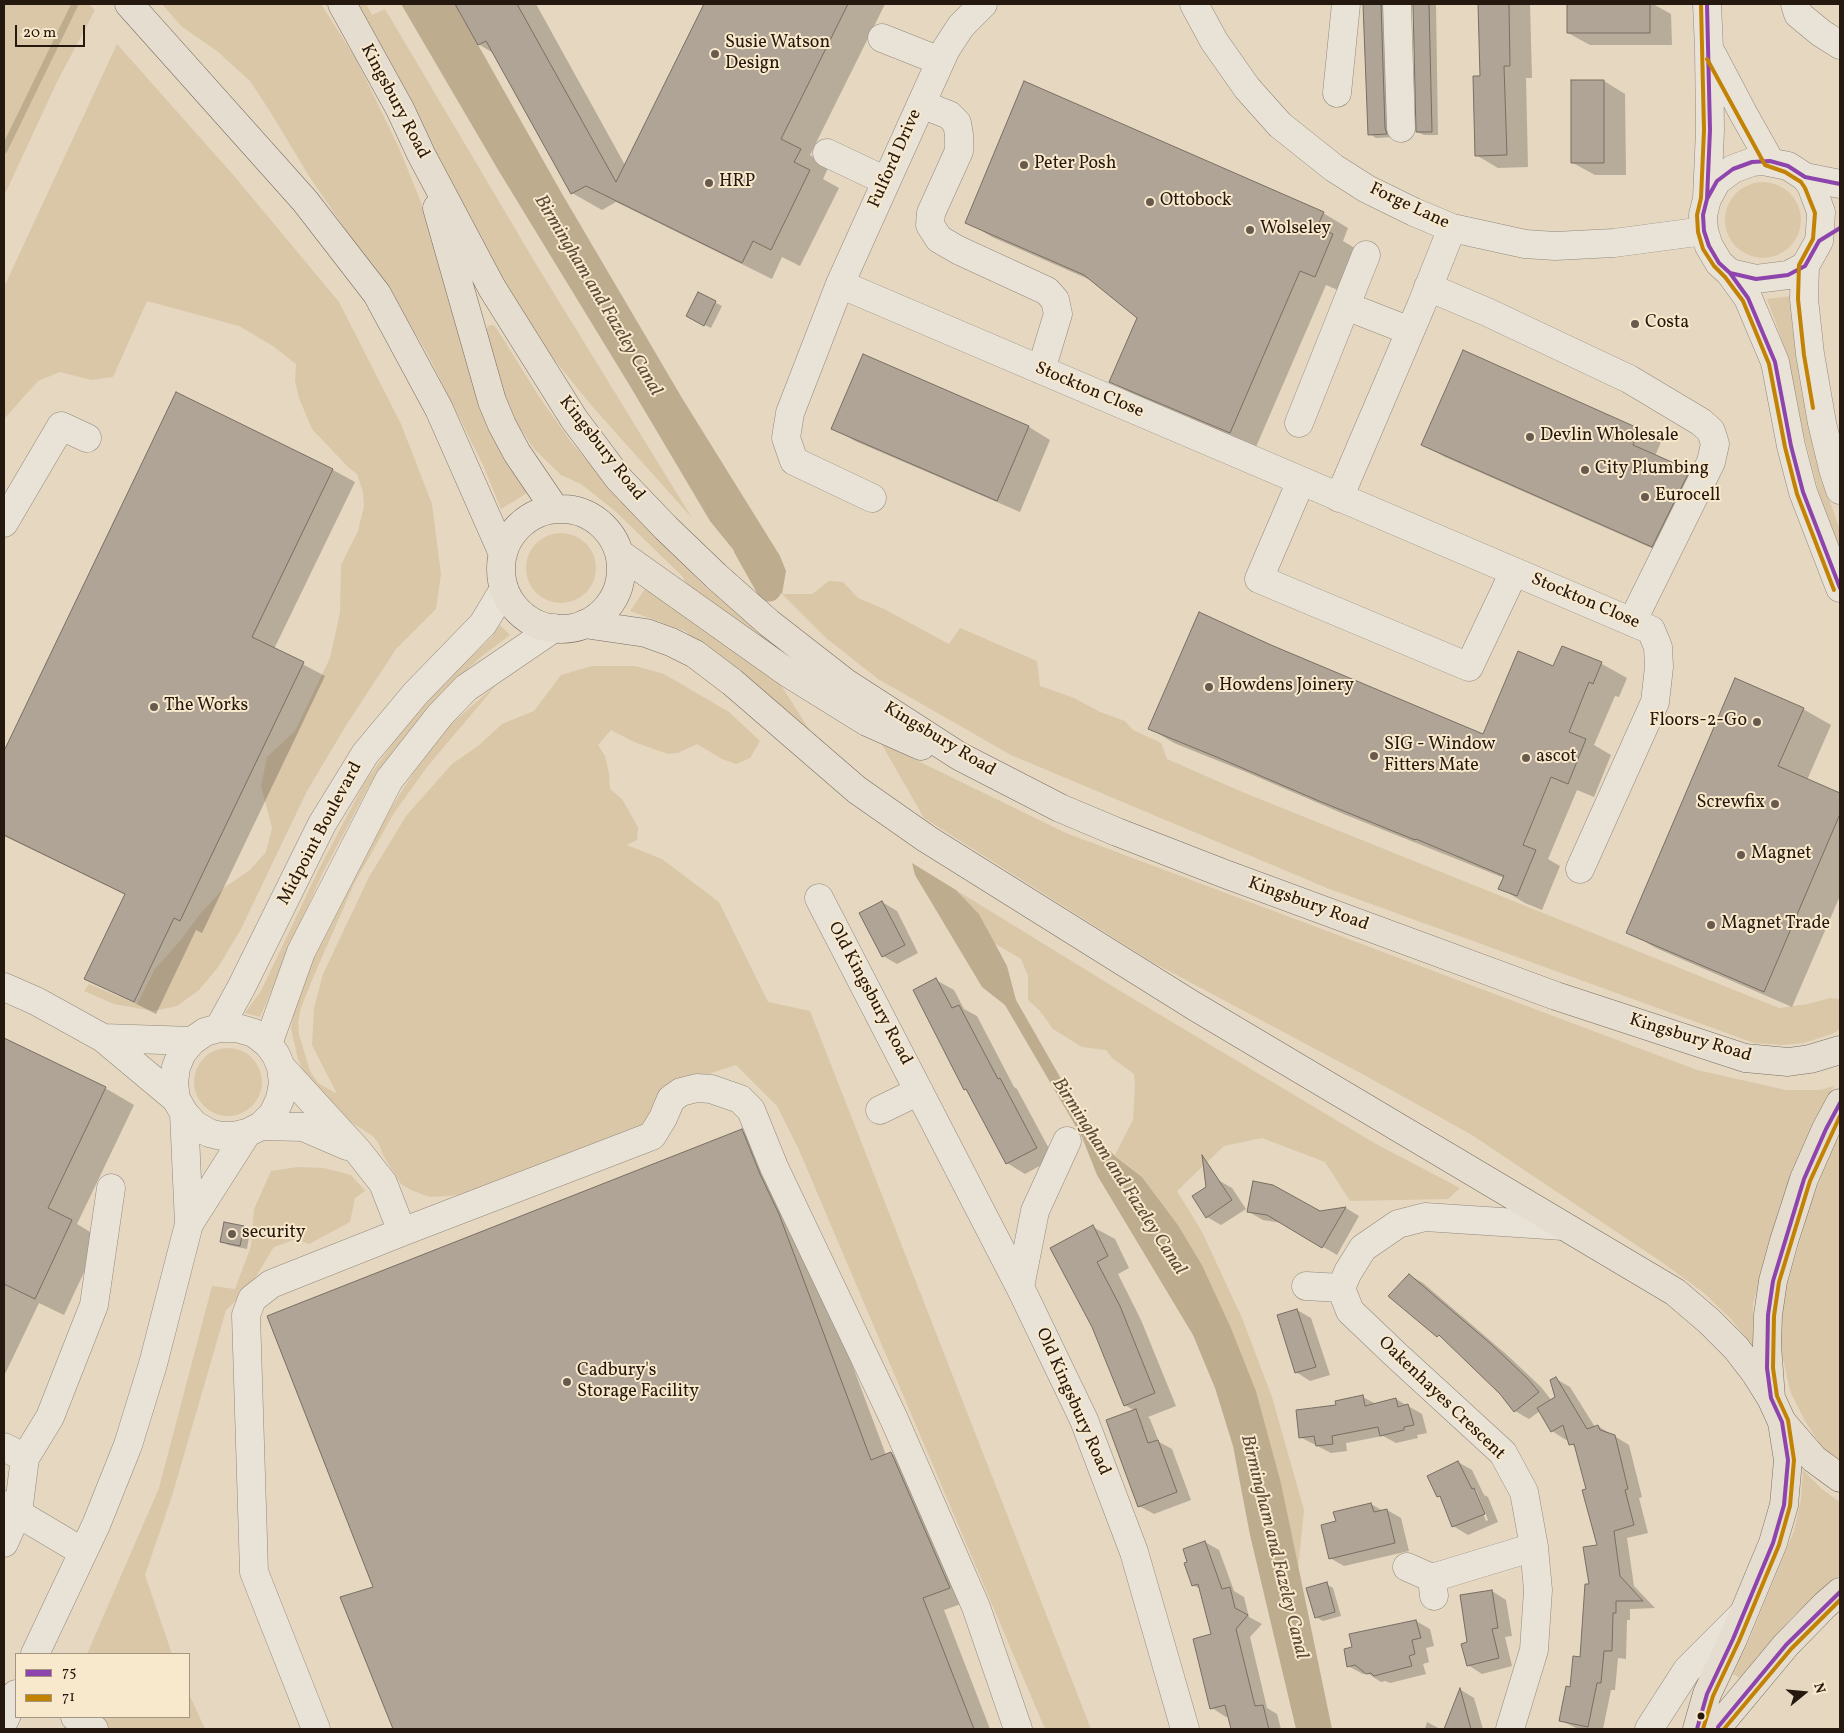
<!DOCTYPE html>
<html>
<head>
<meta charset="utf-8">
<style>
	body { margin:0 }
	#map { position:relative; width:1844px; height:1733px; overflow:hidden; background:#e5d7c0; font-family:Vollkorn,serif }
	canvas { display:block }
	.frame { position:absolute; inset:0; border:5px solid #25180f; pointer-events:none }
	.legend { position:absolute; left:15px; top:1653px; width:175px; height:65px; box-sizing:border-box; background:#f8e8cc; border:1px solid #a49580; margin:0; padding:6px 9px; list-style:none; font-size:15px; color:#25180f }
	.legend li { display:flex; align-items:center; gap:10px; height:25px }
	.legend b { width:25px; border:1px solid #a49580 }
	.north { position:absolute; left:1779px; top:1668px; width:50px; height:50px; -webkit-text-stroke:4px #f8e8cc; paint-order:stroke; rotate:73deg; font-size:14px; font-weight:700; line-height:20px; text-align:center; color:#25180f }
	.north::after { content:''; display:block; margin:auto; width:18px; height:22px; background:#25180f; clip-path:polygon(50% 0,100% 100%,50% 72%,0 100%) }
	.scale { position:absolute; left:15px; top:25px; width:70px; height:22px; box-sizing:border-box; border:2px solid #25180f; border-top:0; padding-left:6px; font-size:15px; line-height:18px; white-space:nowrap; color:#25180f; -webkit-text-stroke:4px #f8e8cc; paint-order:stroke }
</style>
</head>
<body>
<div id="map">
<canvas width="1844" height="1733"></canvas>
<div class="frame"></div>
<ul class="legend">
<li><b style="height:6px;background:#8e44ad"></b>75</li>
<li><b style="height:6px;background:#c28204"></b>71</li>
</ul>
<div class="north">N</div>
<div class="scale">20 m</div>
</div>
<script>
const g = document.querySelector('canvas').getContext('2d');
g.lineJoin = 'round';
function paint(path, color) { g.fillStyle = color; g.fill(path, 'evenodd'); }
const shape = rows => new Path2D(rows.map(r => 'M' + r).join(''));
function trace(path, color, width, dash) { g.strokeStyle = color; g.lineWidth = width; g.lineCap = dash ? 'butt' : 'round'; g.setLineDash(dash || []); g.stroke(path); }
function label(font, color, halo, rows, align = 'center') {
  g.font = font + ' Vollkorn,serif'; g.lineWidth = 4; g.setLineDash([]); g.textBaseline = 'middle'; g.strokeStyle = halo; g.fillStyle = color; for (const [text, x, y, turn = 0] of rows) {
    g.save(); g.translate(x, y); g.rotate((+turn || 0) * Math.PI / 180); g.textAlign = isNaN(turn) ? turn : align; if (halo) g.strokeText(text, 0, 0); g.fillText(text, 0, 0); g.restore();
  }
}
paint(shape([
	[4,4,89,4,95,10,56,84,4,196],
	[162,4,321,4,356,59,399,148,420,200,455,304,487,426,506,463,527,493,501,509,483,465,427,353,381,276,356,245,309,176,271,113,250,81,217,51,181,26],
	[356,4,366,4,372,15,385,9,536,264,692,518,591,405,532,332,498,272],
	[117,44,235,177,339,302,401,424,432,504,441,574,436,609,396,649,347,724,307,791,241,929,219,966,199,990,177,1006,153,1011,114,1004,84,991,89,984,137,1004,155,969,180,941,200,914,225,887,250,870,266,852,272,828,261,786,267,757,295,731,330,658,340,613,341,565,358,531,364,506,363,492,357,474,348,467,312,429,299,398,295,381,296,364,273,346,239,326,147,301,113,377,91,380,60,372,38,381,4,419,4,287],
	'1725 220a38 38 0 1 1 76 0a38 38 0 1 1-76 0Z',
	[1791,296,1800,374,1814,449,1822,479,1840,530,1840,550,1820,497,1802,428,1791,374,1782,340,1767,299],
	[493,325,497,329,538,395,571,442,615,493,646,527,701,583,738,613,777,649,686,584,683,577,614,510,581,484,561,475,534,449,507,408,485,332,488,326],
	'526 568a35 35 0 1 1 70 0a35 35 0 1 1-70 0Z',
	[829,581,843,582,858,598,884,609,949,644,960,628,1037,661,1040,686,1074,698,1100,712,1125,721,1133,730,1161,743,1167,759,1240,791,1779,1008,1808,1004,1830,998,1840,999,1840,1029,1832,1034,1804,1043,1782,1045,1754,1043,1327,888,1011,755,878,679,826,638,782,594,812,594],
	[645,589,779,682,819,745,685,631,630,611],
	[500,625,510,635,481,657,443,691,405,737,369,786,322,874,260,1017,245,1013,261,991,318,871,365,782,401,732,440,687,491,638],
	[592,666,635,666,664,674,729,712,760,741,750,758,736,764,722,759,697,744,678,753,668,754,634,742,611,730,598,745,605,756,609,773,610,789,622,799,638,827,637,840,627,845,662,859,719,902,768,1002,810,1011,1091,1729,1045,1729,799,1150,777,1106,736,1065,672,1086,650,1122,472,1192,450,1196,430,1197,411,1190,401,1184,383,1155,379,1144,373,1136,335,1112,306,1079,298,1059,291,1029,293,1015,301,990,318,947,376,832,414,772,449,726,497,684,427,767,394,813,354,884,312,980,301,1008,298,1022,299,1035,310,1071,318,1083,337,1094,312,1045,314,1008,323,974,369,877,406,816,452,764,478,746,502,724,534,711,561,675],
	[881,743,1066,833,1697,1070,1786,1090,1820,1090,1834,1086,1804,1146,1780,1205,1753,1304,1753,1346,1731,1319,1704,1293,1663,1263,1472,1135,1366,1076,1152,962,924,818],
	[956,890,1122,992,1376,1144,1460,1188,1448,1199,1350,1201,1325,1162,1262,1138,1224,1146,1177,1191,1202,1232,1242,1318,1272,1397,1304,1510,1298,1570,1281,1483,1256,1391,1231,1328,1202,1265,1178,1225,1142,1177,1115,1155,1133,1120,1135,1087,1134,1074,1112,1058,1106,1050,1082,1047,1053,1029,1040,1011,1028,1000,1028,976,1021,959,994,943,979,914],
	'194 1082a34 34 0 1 1 68 0a34 34 0 1 1-68 0Z',
	[1840,1133,1840,1464,1822,1447,1805,1421,1790,1391,1782,1354,1780,1324,1785,1291,1810,1207,1830,1151],
	[298,1167,324,1168,351,1175,365,1191,355,1198,350,1222,309,1244,296,1239,274,1247,247,1291,226,1310,172,1496,145,1575,172,1654,87,1654,159,1488,212,1286,235,1289,251,1246,254,1209,271,1171],
	[1803,1470,1823,1490,1840,1502,1840,1575,1792,1617,1740,1678,1733,1674,1750,1638,1794,1531,1801,1499],
	[189,1694,205,1729,109,1729,98,1717,189,1717]
]), '#dac7a8');
paint(shape([
	[401,4,455,4,561,192,682,398,780,556,786,571,782,594,740,558,710,521,630,386,497,168],
	[912,863,956,890,979,914,1007,966,1016,1000,1092,1133,1115,1156,1142,1177,1178,1225,1202,1265,1231,1328,1256,1391,1281,1483,1332,1729,1296,1729,1250,1535,1233,1446,1215,1388,1193,1335,1097,1175,1082,1137,1005,1005,982,987,915,875]
]), '#beac8f');
paint(shape([
	[456,4,536,4,625,165,705,4,885,4,810,155,829,166,823,179,839,188,800,266,782,257,772,279,616,202,602,210,572,193,495,54,478,44],
	[1365,4,1389,4,1393,137,1376,138,1370,134],
	[1414,4,1436,4,1438,135,1424,135,1417,132],
	[1479,4,1530,4,1532,78,1526,78,1528,167,1498,168,1476,155,1481,77],
	[1568,4,1653,4,1671,14,1672,45,1590,45,1568,33],
	[1604,81,1625,94,1626,175,1595,175,1573,163],
	[1323,213,1348,228,1343,241,1358,250,1340,291,1326,285,1256,447,1136,396,1110,381,1139,317,1095,282,992,237,967,222],
	[698,294,722,306,711,328,687,316],
	[1463,352,1640,430,1661,442,1655,456,1689,471,1711,484,1674,558,1445,457,1423,445],
	[864,356,1029,427,1050,440,1020,512,855,441,833,428],
	[176,394,333,470,355,482,274,649,325,676,202,933,196,930,156,1014,86,978,126,895,4,836,4,754],
	[1270,646,1484,735,1554,667,1562,647,1602,664,1627,678,1619,697,1615,696,1594,745,1611,755,1594,797,1577,790,1548,859,1560,866,1542,910,1525,903,1500,888,1504,878,1346,815,1246,772,1174,743,1149,728],
	[1803,709,1831,725,1807,780,1840,794,1840,896,1792,1007,1656,948,1628,932],
	[882,902,897,911,918,953,897,964,883,956],
	[936,980,954,990,964,1009,977,1016,1014,1087,1017,1089,1054,1158,1025,1174,1007,1163,968,1091,965,1089],
	[4,1040,105,1088,134,1105,77,1224,100,1238,64,1315,39,1303,4,1376],
	[742,1131,764,1143,801,1228,886,1455,891,1453,913,1466,972,1600,944,1610,990,1729,394,1729,342,1598,374,1588],
	[1218,1180,1232,1188,1246,1209,1221,1225,1207,1217],
	[1346,1208,1359,1216,1337,1255,1282,1223,1263,1220,1249,1212,1320,1212],
	[244,1227,250,1231,247,1249,228,1245,221,1241],
	[1093,1227,1115,1239,1129,1268,1118,1274,1141,1320,1176,1406,1148,1417,1150,1419,1159,1442,1172,1449,1191,1500,1154,1514,1139,1506,1135,1411,1125,1405,1093,1327],
	[1409,1275,1423,1283,1506,1354,1541,1387,1552,1401,1556,1398,1556,1379,1570,1387,1595,1427,1598,1426,1629,1445,1642,1497,1639,1498,1648,1533,1627,1538,1634,1586,1655,1608,1630,1609,1630,1620,1627,1620,1626,1659,1618,1658,1615,1690,1611,1690,1603,1729,1578,1729,1560,1720,1581,1658,1590,1586,1598,1546,1588,1490,1577,1448,1571,1444,1569,1438,1566,1440,1552,1431,1540,1411,1529,1419,1515,1411,1501,1393,1445,1340,1390,1296],
	[1297,1310,1311,1318,1330,1375,1310,1381,1296,1372],
	[1363,1397,1376,1404,1396,1399,1408,1406,1422,1414,1427,1433,1417,1435,1418,1438,1396,1443,1383,1436,1346,1443,1347,1451,1331,1453,1300,1437,1338,1406],
	[1458,1462,1472,1470,1484,1495,1488,1497,1498,1522,1468,1535,1453,1526,1442,1498,1438,1496],
	[1474,1490,1476,1490,1488,1520,1486,1521],
	[1371,1504,1383,1511,1387,1510,1401,1518,1409,1551,1344,1566,1330,1558,1337,1522],
	[1205,1542,1219,1550,1234,1591,1244,1597,1249,1617,1262,1624,1250,1637,1267,1708,1277,1714,1281,1729,1232,1729,1229,1716,1226,1717,1212,1708,1212,1635,1200,1589,1193,1585],
	[1326,1584,1333,1588,1341,1616,1323,1621,1316,1617],
	[1492,1591,1506,1600,1512,1636,1505,1637,1512,1666,1482,1674,1468,1665,1468,1643],
	[1416,1621,1430,1629,1434,1646,1426,1648,1429,1662,1423,1664,1426,1674,1390,1683,1385,1681,1381,1682,1367,1673,1363,1674,1348,1666,1353,1648],
	[1461,1690,1474,1698,1483,1729,1446,1729],
	[1427,1722,1440,1729,1425,1729]
]), '#0003');
trace(shape([
	[4,150,75,4]
]), '#beac8f', 7);
trace(shape([
	[746,548,769,589]
]), '#beac8f', 25);
const building = shape([
	[455,4,517,4,616,182,704,4,848,4,781,139,801,149,794,162,810,170,771,250,753,241,742,263,586,186,571,194,486,41,478,45,455,4],
	[1363,4,1381,4,1385,128,1387,134,1368,135,1363,4],
	[1413,4,1429,4,1432,132,1416,132,1413,4],
	[1478,4,1509,4,1510,66,1504,66,1507,155,1475,156,1473,76,1480,76,1478,4],
	[1567,4,1650,4,1650,33,1567,33,1567,4],
	[1571,80,1604,80,1604,163,1571,163,1571,80],
	[1024,81,1324,212,1317,227,1333,234,1315,277,1300,271,1230,433,1109,382,1137,318,1084,275,965,223,1024,81],
	[698,292,716,301,704,326,686,316,698,292],
	[1463,350,1640,429,1633,445,1690,470,1652,547,1421,445,1463,350],
	[863,354,1029,426,997,501,831,429,863,354],
	[176,392,333,469,252,637,304,662,180,921,174,918,134,1002,84,979,125,894,4,835,4,751,176,392],
	[1199,612,1271,645,1483,734,1518,651,1553,666,1562,646,1602,662,1593,684,1589,682,1569,732,1586,739,1568,784,1551,777,1523,845,1536,850,1517,896,1498,889,1504,876,1416,839,1415,840,1319,801,1219,758,1148,729,1199,612],
	[1735,678,1804,708,1778,766,1840,793,1840,814,1764,992,1626,933,1735,678],
	[882,901,905,945,882,957,859,913,882,901],
	[936,978,952,1008,959,1005,998,1079,1000,1078,1037,1148,1006,1164,966,1089,964,1090,913,990,936,978],
	[4,1038,106,1087,48,1208,72,1220,35,1299,4,1284,4,1038],
	[742,1129,760,1174,779,1214,871,1460,891,1452,950,1588,923,1598,974,1729,393,1729,340,1597,373,1587,267,1316,742,1129],
	[1202,1155,1232,1200,1206,1218,1192,1196,1206,1187,1202,1155],
	[1253,1181,1273,1185,1320,1211,1346,1207,1322,1248,1267,1215,1247,1212,1253,1181],
	[224,1222,244,1226,240,1246,220,1242,224,1222],
	[1093,1225,1108,1256,1097,1262,1120,1306,1155,1393,1124,1406,1092,1327,1050,1248,1093,1225],
	[1409,1274,1491,1344,1527,1378,1539,1392,1514,1412,1500,1394,1439,1335,1437,1337,1388,1296,1409,1274],
	[1297,1309,1316,1367,1295,1373,1277,1315,1297,1309],
	[1556,1377,1587,1429,1598,1425,1600,1430,1615,1435,1628,1489,1625,1490,1634,1525,1614,1531,1620,1576,1643,1601,1616,1601,1616,1613,1613,1613,1612,1651,1604,1651,1601,1683,1597,1683,1588,1727,1559,1721,1566,1686,1570,1687,1573,1656,1580,1657,1585,1584,1589,1584,1583,1547,1597,1545,1582,1490,1586,1489,1574,1444,1569,1445,1563,1425,1551,1432,1537,1408,1555,1397,1550,1380,1556,1377],
	[1363,1395,1365,1406,1396,1398,1398,1407,1408,1404,1414,1425,1404,1427,1404,1430,1380,1436,1378,1427,1332,1436,1333,1444,1316,1446,1314,1436,1299,1438,1296,1410,1336,1405,1335,1401,1363,1395],
	[1136,1409,1148,1443,1158,1440,1177,1492,1138,1507,1106,1420,1136,1409],
	[1458,1461,1472,1489,1474,1488,1485,1514,1452,1527,1440,1496,1437,1497,1427,1476,1458,1461],
	[1371,1503,1374,1512,1387,1509,1395,1543,1329,1559,1321,1525,1336,1521,1333,1512,1371,1503],
	[1205,1541,1222,1589,1230,1587,1235,1608,1248,1615,1236,1629,1255,1706,1263,1705,1269,1729,1231,1729,1225,1705,1210,1709,1193,1639,1211,1634,1198,1584,1192,1586,1184,1563,1187,1562,1183,1549,1205,1541],
	[1327,1582,1335,1612,1315,1618,1306,1588,1327,1582],
	[1492,1590,1498,1628,1492,1629,1499,1658,1467,1666,1461,1644,1467,1642,1460,1595,1492,1590],
	[1416,1620,1421,1638,1412,1640,1415,1654,1409,1656,1412,1666,1374,1676,1371,1673,1366,1674,1355,1665,1347,1667,1344,1649,1352,1647,1349,1634,1416,1620],
	[1460,1688,1471,1729,1444,1729,1460,1688]
]);
paint(building, '#afa495');
trace(building, '#786e62', 1);
const minor = shape([
	[1194,4,1214,41,1247,88,1280,125,1334,168,1367,189,1414,212,1452,228,1525,244,1555,246,1614,243,1704,231],
	[1397,4,1401,128],
	[1707,4,1709,48,1710,130,1707,199],
	[1795,4,1798,14,1821,33,1840,45],
	[882,38,940,61],
	[1712,54,1743,113,1770,161],
	[1337,93,1346,4],
	[921,104,949,115,957,123,959,135,959,151,931,213,930,225,939,239,958,250,1047,291,1055,300,1058,314,1041,370],
	[827,153,886,181],
	[1763,161,1788,166,1805,177,1811,185,1821,212,1820,231,1819,241,1805,266,1788,275,1756,279,1730,273,1719,263,1709,246,1704,231,1703,215,1707,199,1717,181,1733,169,1752,162,1763,161],
	[1805,177,1840,184],
	[1805,266,1804,299,1810,354,1822,423,1833,469,1840,490],
	[1730,273,1748,298,1775,362,1791,446,1803,492,1840,588],
	[840,284,1651,630,1658,647,1659,667,1655,702,1580,869],
	[1428,287,1487,312,1629,379,1701,422,1711,431,1715,444,1711,462,1632,622],
	[1346,306,1410,331],
	[1299,423,1366,255],
	[1301,481,1259,579,1469,667,1514,572],
	[872,498,794,461,786,438,790,413,840,284,946,49,961,26,983,4],
	[1339,498,1421,306,1452,228],
	[4,523,61,426,87,438],
	[819,898,1020,1287,1084,1420,1134,1552,1185,1729],
	[4,987,36,1001,103,1038,176,1099,184,1113,195,1125,209,1133,221,1136,234,1136,247,1133,261,1126,273,1114,280,1099,283,1083,281,1067,276,1055,268,1044,254,1033,237,1028,219,1028,205,1032,192,1041,182,1053,176,1067,174,1083,176,1099],
	[219,1028,241,988,322,824,365,754,416,693,483,624,504,589],
	[103,1038,192,1041],
	[268,1044,301,952,389,780,440,715,466,688,554,628],
	[281,1067,357,1150,383,1183,402,1232,271,1284,252,1299,246,1315,254,1572,316,1729],
	[880,1110,919,1091],
	[261,1126,303,1127,347,1146],
	[189,1224,247,1133],
	[402,1232,652,1136,663,1118,671,1099,681,1092,697,1088,711,1089,740,1099,751,1110,774,1167,894,1419,976,1607,1018,1729],
	[1306,1286,1341,1288],
	[1020,1287,1035,1211,1067,1141],
	[4,1447,25,1458],
	[4,1505,83,1552],
	[4,1543,18,1512,25,1458,50,1417,94,1305,111,1188],
	[1407,1567,1432,1578,1434,1596],
	[1432,1578,1534,1547],
	[35,1654,96,1525,128,1445,153,1364,189,1224,184,1113],
	[75,1717,94,1729],
	[4,1721,16,1694],
	[1510,1729,1534,1650,1538,1590,1534,1547,1524,1492,1503,1453,1395,1354,1350,1311,1341,1288,1348,1272,1363,1248,1398,1224,1425,1217,1563,1226],
	[1649,1729,1687,1670,1743,1614]
]);
const major = shape([
	[1697,1729,1707,1694,1733,1639,1773,1543,1784,1505,1788,1460,1782,1422],
	[1716,1729,1786,1645,1825,1605,1840,1592]
]);
const highway = shape([
	[129,4,305,201,377,294,439,409,503,554],
	[342,4,400,109,421,154,492,288,574,419,619,479,666,528,716,576,769,623,846,683,959,756,1060,808,1117,832,1225,874,1556,996,1745,1058,1788,1062,1810,1059,1840,1050],
	[437,208,492,401,502,425,517,453,555,509],
	'501 569a60 60 0 1 1 120 0a60 60 0 1 1-120 0Z',
	[619,553,788,673,867,722,921,746],
	[584,624,646,633,671,642,695,654,732,682,857,790,927,839,1194,1006,1675,1292,1709,1321,1736,1348,1756,1374,1771,1398],
	[1840,1103,1826,1129,1804,1179,1784,1241,1773,1281,1768,1315,1767,1345,1771,1398,1782,1422,1814,1459,1840,1478]
]);
trace(minor, '#92897b', 29);
trace(major, '#786e62', 29);
trace(highway, '#786e62', 29);
trace(minor, '#e9e2d6', 28);
trace(major, '#e5ddcf', 28);
trace(highway, '#e5ddcf', 28);
trace(shape([
	[1707,4,1710,130,1707,199],
	[1840,184,1805,177,1788,166,1770,161,1752,162,1733,169,1717,181,1707,199,1703,215,1704,231,1709,246,1719,263,1730,273,1756,279,1788,275,1805,266,1819,241,1840,228],
	[1730,273,1748,298,1775,362,1791,446,1803,492,1840,588],
	[1718,1727,1786,1645,1840,1592],
	[1697,1729,1707,1694,1733,1639,1773,1543,1784,1505,1788,1460,1782,1422,1771,1398,1767,1368,1768,1315,1773,1281,1804,1179,1826,1129,1840,1103]
]), '#8e44ad', 4);
trace(shape([
	[1701,4,1704,130,1701,198,1697,215,1698,232,1703,249,1714,266,1725,277,1743,301,1769,364,1785,447,1797,494,1834,590],
	[1707,59,1765,165,1785,172,1801,182,1805,188,1815,213,1813,239,1799,265,1798,299,1804,355,1813,408],
	[1703,1729,1713,1696,1739,1641,1779,1545,1790,1506,1794,1460,1788,1420,1777,1396,1773,1368,1774,1316,1779,1282,1810,1181,1840,1116],
	[1724,1729,1791,1649,1840,1600]
]), '#c28204', 4);
for (const [x, y, r, color] of [
	[715,54,5,"#685b4d"],
	[1024,165,5,"#685b4d"],
	[709,183,5,"#685b4d"],
	[1150,202,5,"#685b4d"],
	[1250,230,5,"#685b4d"],
	[1635,324,5,"#685b4d"],
	[1530,437,5,"#685b4d"],
	[1585,470,5,"#685b4d"],
	[1645,497,5,"#685b4d"],
	[1209,687,5,"#685b4d"],
	[154,707,5,"#685b4d"],
	[1757,722,5,"#685b4d"],
	[1374,756,5,"#685b4d"],
	[1526,758,5,"#685b4d"],
	[1775,804,5,"#685b4d"],
	[1741,855,5,"#685b4d"],
	[1711,925,5,"#685b4d"],
	[232,1234,5,"#685b4d"],
	[567,1382,5,"#685b4d"],
	[1701,1716,4.5,"#25180f"]
]) { const dot = new Path2D(); dot.arc(x, y, r, 0, 2 * Math.PI); g.fillStyle = color; g.fill(dot); trace(dot, '#f8e8cc', 2); }
label('18px', '#25180f', '#f8e8cc', [
	["Susie Watson",725,44],
	["Design",725,65],
	["Peter Posh",1034,165],
	["HRP",719,183],
	["Ottobock",1160,202],
	["Wolseley",1260,230],
	["Costa",1645,324],
	["Devlin Wholesale",1540,437],
	["City Plumbing",1595,470],
	["Eurocell",1655,497],
	["Howdens Joinery",1219,687],
	["The Works",164,707],
	["Floors-2-Go",1747,722,"right"],
	["SIG - Window",1384,746],
	["Fitters Mate",1384,767],
	["ascot",1536,758],
	["Screwfix",1765,804,"right"],
	["Magnet",1751,855],
	["Magnet Trade",1721,925],
	["security",242,1234],
	["Cadbury's",577,1372],
	["Storage Facility",577,1393]
], 'left');
label('18px', '#25180f', '#f8e8cc', [
	["Kingsbury Road",394,102,62],
	["Fulford Drive",896,159,-66],
	["Forge Lane",1409,207,25],
	["Stockton Close",1089,391,23],
	["Kingsbury Road",601,449,52],
	["Stockton Close",1585,602,23],
	["Kingsbury Road",939,740,31],
	["Midpoint Boulevard",321,834,-62],
	["Kingsbury Road",1308,905,20],
	["Old Kingsbury Road",869,994,62],
	["Kingsbury Road",1690,1039,17],
	["Oakenhayes Crescent",1441,1399,44],
	["Old Kingsbury Road",1072,1402,66]
]);
label('italic 19px', '#5c4c3a', '#f8e8cc', [
	["Birmingham and Fazeley Canal",597,296,59],
	["Birmingham and Fazeley Canal",1118,1177,57],
	["Birmingham and Fazeley Canal",1273,1547,76]
]);
</script>
</body>
</html>
